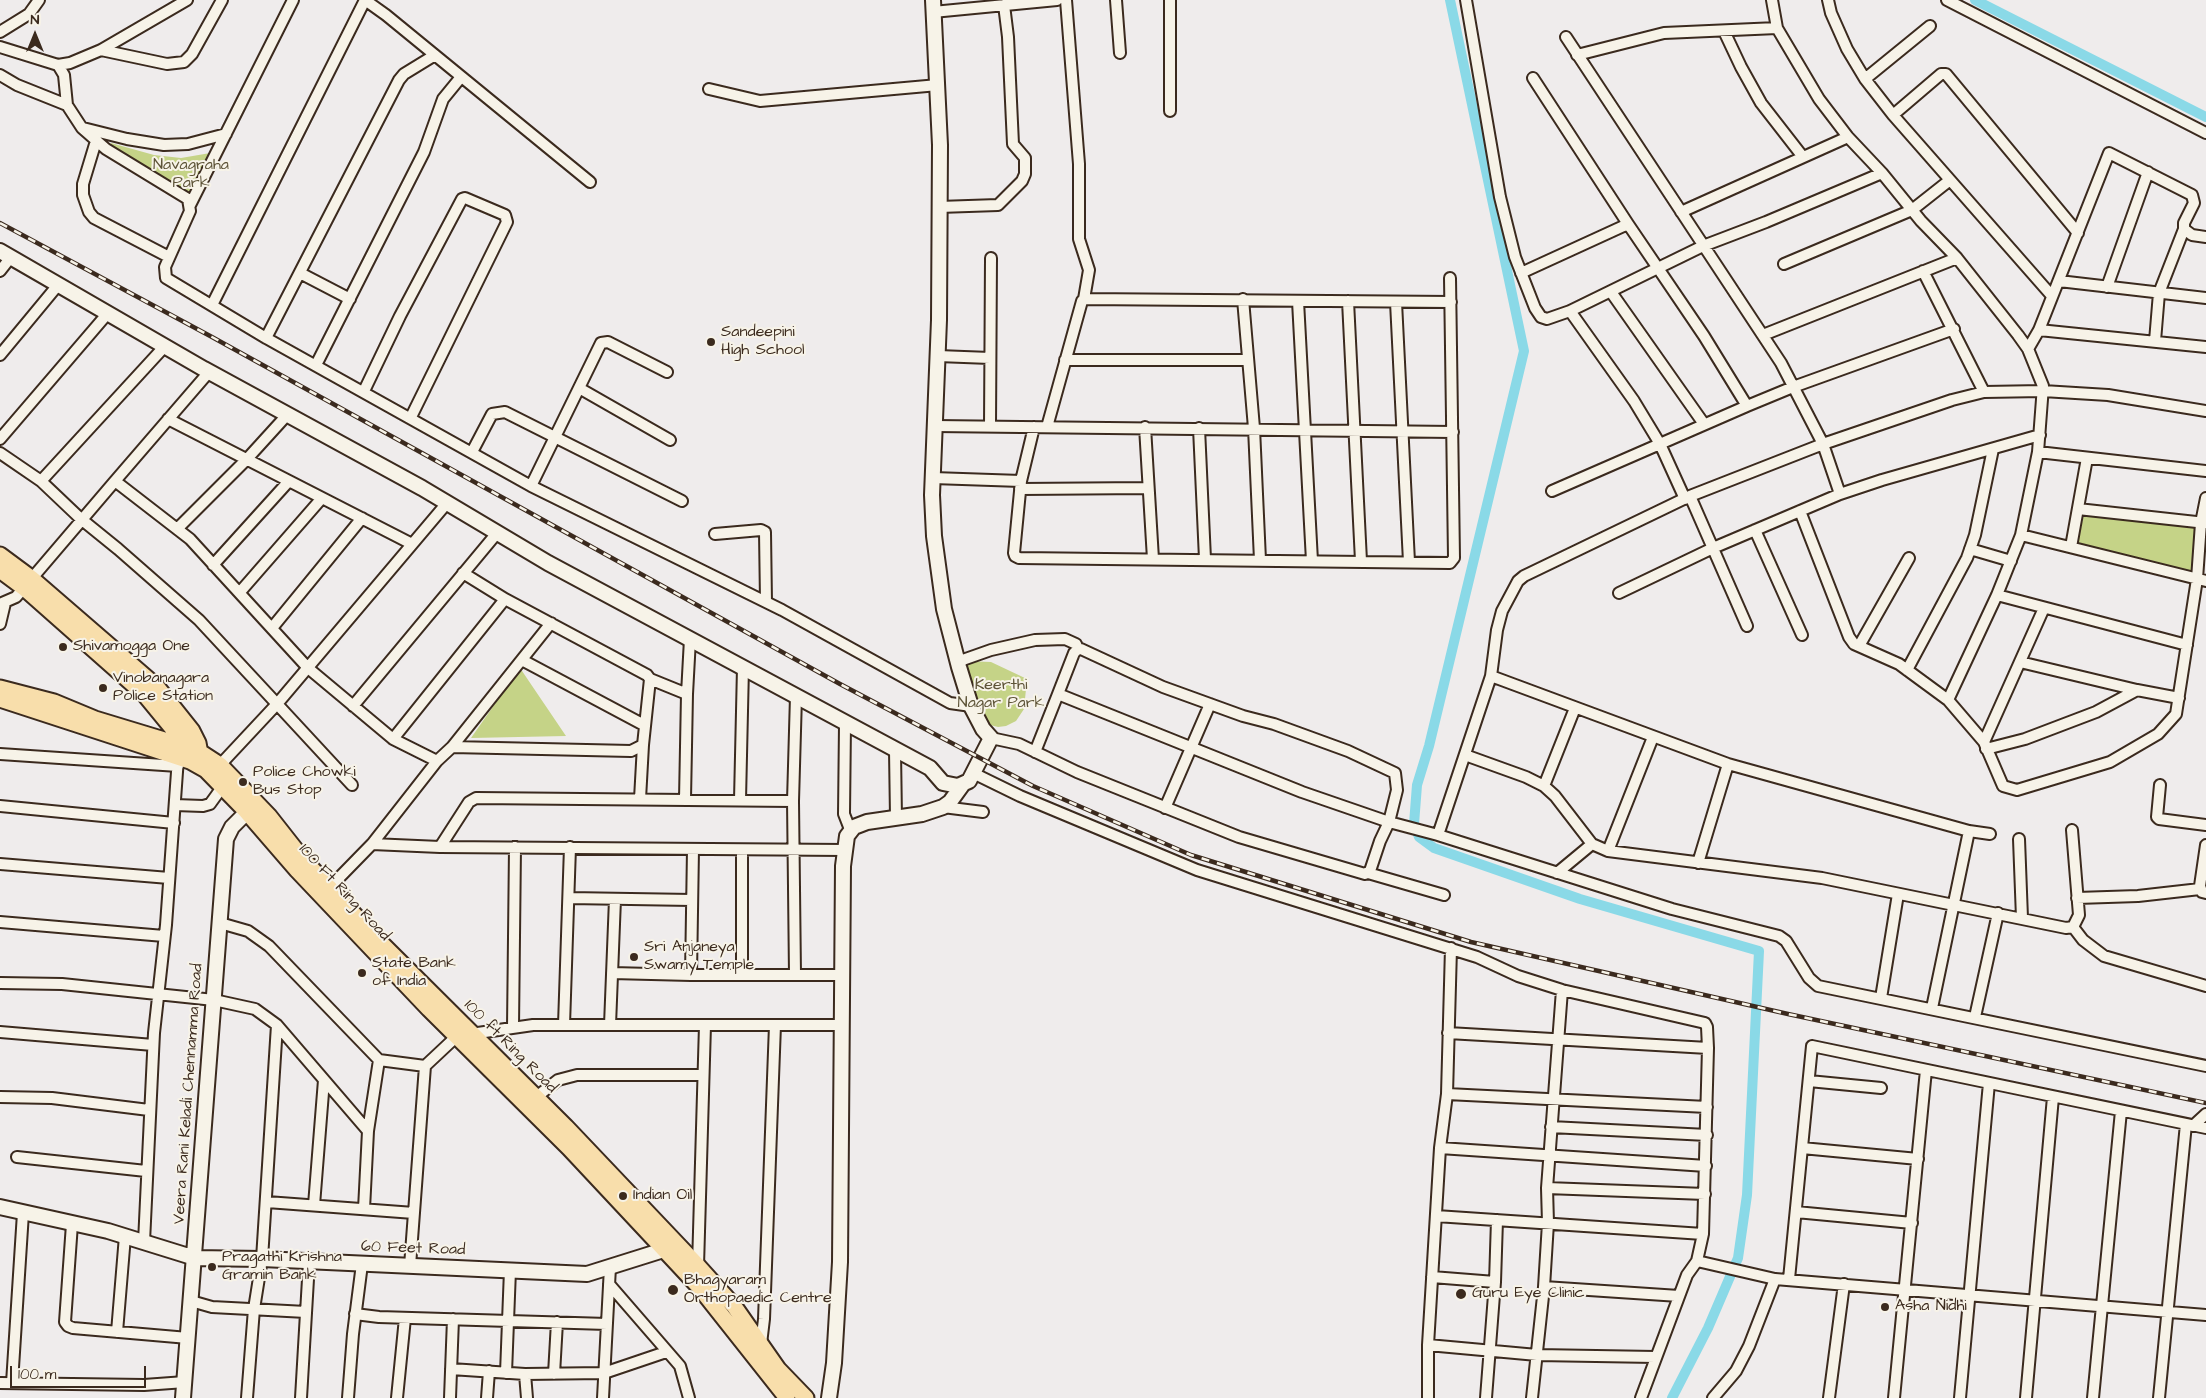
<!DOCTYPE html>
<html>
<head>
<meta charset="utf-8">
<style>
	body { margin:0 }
	#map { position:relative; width:2206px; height:1398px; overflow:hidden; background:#efecec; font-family:"Architects Daughter",sans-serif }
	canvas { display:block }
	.north { position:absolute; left:10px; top:10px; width:50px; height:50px; -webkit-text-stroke:4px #f7f3e8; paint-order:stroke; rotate:0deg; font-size:14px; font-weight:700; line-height:20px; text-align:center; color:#3b2a1e }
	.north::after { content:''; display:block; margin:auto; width:18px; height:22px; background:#3b2a1e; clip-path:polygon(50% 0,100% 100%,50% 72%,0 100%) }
	.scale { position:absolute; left:10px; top:1366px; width:136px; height:22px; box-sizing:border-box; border:2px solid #3b2a1e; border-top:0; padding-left:6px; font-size:15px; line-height:18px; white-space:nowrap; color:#3b2a1e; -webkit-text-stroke:4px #f7f3e8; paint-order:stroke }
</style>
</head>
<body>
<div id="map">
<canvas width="2206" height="1398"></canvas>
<div class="north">N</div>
<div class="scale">100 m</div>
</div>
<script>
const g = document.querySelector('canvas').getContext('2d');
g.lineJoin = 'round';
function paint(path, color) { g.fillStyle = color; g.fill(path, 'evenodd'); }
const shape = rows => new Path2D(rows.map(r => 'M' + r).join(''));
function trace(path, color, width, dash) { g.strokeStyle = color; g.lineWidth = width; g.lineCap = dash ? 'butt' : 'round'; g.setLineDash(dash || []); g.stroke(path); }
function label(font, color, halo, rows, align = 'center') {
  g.font = font + ' "Architects Daughter",sans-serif'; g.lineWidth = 4; g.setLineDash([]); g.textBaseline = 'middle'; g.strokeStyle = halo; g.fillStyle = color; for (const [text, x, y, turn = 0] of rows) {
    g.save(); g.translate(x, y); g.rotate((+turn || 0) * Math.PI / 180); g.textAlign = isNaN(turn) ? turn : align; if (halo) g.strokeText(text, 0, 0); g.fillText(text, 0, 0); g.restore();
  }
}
paint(shape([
	[111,143,154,155,181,158,222,151,199,201,107,149],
	[2084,513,2196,528,2193,572,2077,547],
	[965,661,991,662,1027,679,1024,709,1016,721,1006,726,998,727,990,725,981,712,971,687],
	[520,668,566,736,471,738]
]), '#c5d387');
trace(shape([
	[1450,0,1524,351,1429,746,1417,785,1414,824,1419,837,1434,848,1580,899,1759,951,1747,1195,1738,1258,1708,1328,1672,1398],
	[1975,0,2206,117]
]), '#8ad9e7', 10);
const street = shape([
	[365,0,386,15,590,182],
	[1066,0,1079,164,1079,239,1089,270,1084,299],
	[1116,0,1120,53],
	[1170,0,1170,111],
	[1466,0,1500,197,1515,257,1535,308,1541,317,1547,319,1570,311,1703,246,1766,222,1882,173],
	[1772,0,1777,28,1819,99,1848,137,1882,173,1921,221,1957,258,2018,335,2028,349,2043,386,2038,452,2021,535,1997,595,1948,700,1984,742,2003,786,2017,790,2110,762,2158,734,2176,714,2197,579,2201,523,2206,498],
	[1828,0,1831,13,1847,49,1865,79,1893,115,2052,296],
	[1947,0,2206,133],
	[933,12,1057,0],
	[1724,31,1741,67,1761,103,1803,157],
	[0,32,29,14,39,0],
	[1566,37,1781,363,1823,444,1840,494],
	[0,47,58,65,64,75,67,105,82,128,106,149,188,199,190,211,165,267,166,278,266,338,531,486,782,610,950,703,971,706],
	[101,50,167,64,184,62,192,54,222,0],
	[1577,55,1664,33,1777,28],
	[58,65,70,63,101,50,187,0],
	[0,75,17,85,67,105],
	[1533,78,1628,224,1704,336,1747,406,1793,387,1954,329],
	[1865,79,1930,26],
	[709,89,760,101,938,85],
	[1893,115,1941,74,1946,74,2078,233],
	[83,128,127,139,164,145,188,144,226,134],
	[96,141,83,184,83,195,89,212,94,218,169,257],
	[190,205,293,0],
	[939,207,998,205,1022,181,1025,174,1025,158,1013,144,1008,37,1004,5],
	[1681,212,1848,137],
	[1784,264,1912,210,1950,180],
	[0,271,11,257],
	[1923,271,1984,392],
	[300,273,350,299],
	[1521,273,1628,224],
	[2059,281,2206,298],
	[2107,287,2148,172],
	[1611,292,1704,424],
	[1243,299,1254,428,1260,560],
	[1298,301,1312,561],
	[1348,301,1361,561],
	[1396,302,1409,562],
	[212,305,365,0],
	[1570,311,1634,401,1660,444,1685,499],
	[2039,330,2206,347],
	[1763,335,1957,258],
	[266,338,399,80,404,74,435,55],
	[2155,341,2159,293,2184,229],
	[2028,349,2039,330,2109,153,2192,195,2194,203,2184,223,2184,229,2192,235,2206,237],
	[0,355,58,285],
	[938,356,990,358],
	[1065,360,1248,360],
	[316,365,424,152,443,99,461,77],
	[579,388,670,440],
	[364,391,400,316,462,199,465,198,505,215,507,222,411,417],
	[168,419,412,544],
	[935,426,1453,432],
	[990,426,991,258],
	[1034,427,1021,481,1014,553,1015,556,1019,558,1450,563,1454,558,1450,278],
	[1047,427,1082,301,1084,299,1451,302],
	[1145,427,1153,559],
	[1199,428,1205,559],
	[0,439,108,313],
	[472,452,492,414,505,412,682,501],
	[2038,452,2206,471],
	[0,453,41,481,81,519,118,549,199,620,277,704,447,503],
	[933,478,1021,481],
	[41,481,165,346],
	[115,481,209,372],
	[531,486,601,343,608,342,667,372],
	[1020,489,1148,488],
	[1552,491,1747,406],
	[1690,496,1747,626],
	[2078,509,2206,523],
	[1800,511,1849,637,1854,644,1899,664,1948,700],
	[177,529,247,459,287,415],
	[1755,530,1802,635],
	[715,534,761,530,765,532,766,602],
	[2021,535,2206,581],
	[2071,547,2087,458],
	[1970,549,2011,561],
	[213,565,289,481],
	[463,573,505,599],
	[240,592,322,498],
	[1619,593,1713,548,1840,494,1882,480,2040,435],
	[1997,595,2187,645],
	[0,604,16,597,115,481,190,539,308,668,393,739,505,599,647,675,650,679,643,745,631,751,452,747,437,761,372,844,331,886],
	[0,624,5,603],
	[272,628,362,518],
	[1859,646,1909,558],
	[522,660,644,725],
	[957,662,991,650,1035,640,1065,639,1076,644,1078,649],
	[2020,662,2137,690],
	[1907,670,1967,558,1975,535,1993,449],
	[1491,676,1728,764,1969,831,1990,834],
	[650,679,687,694],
	[353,706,497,533],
	[845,724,844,814,851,832],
	[991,738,1019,744,1077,772,1239,837,1365,874,1370,871,1380,841,1389,822,1438,835,1672,909,1779,936,1786,941,1809,978,1818,986,2206,1066],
	[393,739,437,761],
	[1984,742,2044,608],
	[452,747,551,623],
	[1986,749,2025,739,2096,712,2137,690,2179,698],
	[895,751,896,818],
	[1035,752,1058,694,1302,792,1389,822,1397,790,1395,773,1348,751,1274,724,1243,716,1163,687,1081,649,1078,649,1074,653,1058,694],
	[0,754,178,766],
	[1465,755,1526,777,1544,786,1555,796,1592,844,1608,851,1822,878,2066,928,2073,927,2079,915,2072,830],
	[220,765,277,704,352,785],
	[973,773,1020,796,1197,870,1477,957,1518,976,1562,990,1705,1023,1707,1027,1708,1048,1703,1234,1697,1261,1687,1275,1641,1398],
	[2160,785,2157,817,2159,819,2206,825],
	[1544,786,1575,708],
	[640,799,643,745],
	[685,799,687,694,690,639],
	[740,800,743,667],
	[175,805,203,806,210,804,223,786],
	[0,806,174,823],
	[943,807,983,812],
	[1165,808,1210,704],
	[1438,835,1491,676,1497,630,1502,611,1518,581,1524,576,1690,496,1823,444,1952,400,1984,392,2043,391,2108,395,2206,411],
	[2019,839,2022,918],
	[372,844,440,847,845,850],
	[2206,845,2200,886,2202,892,2206,893],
	[440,847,469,802,476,798,793,801],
	[742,850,742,975],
	[1608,851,1653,737],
	[1698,863,1728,764],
	[0,864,169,878],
	[1368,873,1444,895],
	[1557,873,1592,844],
	[569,898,692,900],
	[2077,898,2138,896,2200,889],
	[0,922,164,936],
	[220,923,248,931,269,946,379,1060,425,1066],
	[2073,927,2083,940,2104,956,2206,986],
	[612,973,691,975,844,975],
	[691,975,693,849],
	[795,975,793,801,796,696],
	[0,983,62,984,214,1000,255,1009,277,1025,368,1131],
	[1881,998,1898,894],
	[1932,1008,1969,831],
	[1975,1017,1998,913],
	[564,1025,570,847],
	[610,1025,615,899],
	[513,1027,515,847],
	[0,1032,153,1045],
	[1448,1033,1708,1048],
	[1809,1081,1881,1088],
	[1447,1094,1707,1107],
	[0,1097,52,1098,149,1110],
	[535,1098,558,1080,577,1075,703,1075],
	[2193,1126,2206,1114],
	[1551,1127,1707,1135],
	[1440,1148,1706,1166],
	[1802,1148,1918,1159],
	[17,1157,146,1171],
	[1547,1188,1705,1194],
	[267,1202,414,1213],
	[314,1205,324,1080],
	[364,1209,368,1131,379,1060],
	[1796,1212,1912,1223],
	[1436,1216,1703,1234],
	[72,1224,65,1322,68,1326,73,1328,188,1338],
	[144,1242,154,1033,166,925,178,758],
	[1697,1261,1775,1279,2206,1315],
	[410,1266,425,1066,457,1036,533,1025,841,1025],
	[698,1266,705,1025],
	[1432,1277,1495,1282],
	[1789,1279,1812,1046,2206,1128],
	[609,1284,680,1366,689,1398],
	[1544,1287,1679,1296],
	[191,1301,212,1307,306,1312],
	[355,1314,379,1317,607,1324],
	[117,1332,125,1236],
	[761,1344,764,1319,775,1025],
	[1428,1345,1537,1355,1655,1357],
	[451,1369,525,1374,604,1373,666,1352],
	[506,1373,510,1270],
	[525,1374,527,1398],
	[554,1374,557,1322],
	[0,1383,144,1385,185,1382],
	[12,1383,23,1213],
	[247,1398,254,1309,262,1259,277,1025],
	[301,1398,309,1262],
	[348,1398,353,1334,362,1264],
	[397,1398,405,1318],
	[450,1398,453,1319],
	[487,1398,489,1371],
	[603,1398,610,1267],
	[1428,1398,1428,1345,1440,1148,1447,1094,1451,948],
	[1486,1398,1495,1282,1497,1220],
	[1532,1398,1544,1287,1548,1223,1547,1188,1562,990],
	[1713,1398,1736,1371,1749,1346,1775,1279],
	[1829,1398,1844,1284],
	[1894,1398,1926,1070],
	[1960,1398,1989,1083],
	[2026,1398,2053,1097],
	[2093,1398,2121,1111],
	[2159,1398,2186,1124]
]);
const secondary = shape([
	[0,251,204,369,422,488,548,563,930,768,943,783,958,786,969,781,991,738,983,729,971,706,959,667,944,609,934,536,932,495,939,320,940,145,933,0],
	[0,1207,108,1231,195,1258,262,1259,587,1274,673,1247],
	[183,1398,226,839,232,827,255,804],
	[829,1398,834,1363,840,1262,843,866,847,836,854,827,867,822,922,814,943,807,950,802,963,784]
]);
const primary = shape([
	[0,555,31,578,157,687,192,731,198,743,201,759],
	[0,570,24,588,145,695,177,734,186,750],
	[0,688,54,702,95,719,184,746,200,752,220,765,269,816,302,858,375,937,566,1127,698,1266,734,1306,778,1369,806,1398],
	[0,699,190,761,206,770,246,811,297,870,429,1009,569,1148,700,1288,787,1398]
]);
trace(street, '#3b2a1e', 14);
trace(secondary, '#3b2a1e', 18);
trace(primary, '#3b2a1e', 19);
trace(street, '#f7f3e8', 10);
trace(secondary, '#f7f3e8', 14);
trace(primary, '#f8deab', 15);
const rail = shape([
	[0,223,212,337,840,684,1033,786,1191,855,1471,942,1788,1014,2206,1103]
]);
trace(rail, '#3b2a1e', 4.5);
trace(rail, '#f7f3e8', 2.5, [8]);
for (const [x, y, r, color] of [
	[711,342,5,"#3b2a1e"],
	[63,647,5,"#3b2a1e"],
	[103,688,5,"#3b2a1e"],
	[243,782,5,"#3b2a1e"],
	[634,957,5,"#3b2a1e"],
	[362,973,5,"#3b2a1e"],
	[623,1196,5,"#3b2a1e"],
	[212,1267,5,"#3b2a1e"],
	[673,1290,6,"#3b2a1e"],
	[1461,1294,6,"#3b2a1e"],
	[1885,1307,5,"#3b2a1e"]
]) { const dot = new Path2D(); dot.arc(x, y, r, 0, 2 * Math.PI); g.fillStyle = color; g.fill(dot); trace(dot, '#f7f3e8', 2); }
label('16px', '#5e5438', '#f7f3e8', [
	["Navagraha",191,166],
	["Park",191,184],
	["Keerthi",1001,686],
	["Nagar Park",1001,704]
]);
label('16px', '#3b2a1e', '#f7f3e8', [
	["Sandeepini",721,333],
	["High School",721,351],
	["Shivamogga One",73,647],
	["Vinobanagara",113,679],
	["Police Station",113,697],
	["Police Chowki",253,773],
	["Bus Stop",253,791],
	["Sri Anjaneya",644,948],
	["Swamy Temple",644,966],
	["State Bank",372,964],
	["of India",372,982],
	["Indian Oil",633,1196],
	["Pragathi Krishna",222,1258],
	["Gramin Bank",222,1276],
	["Bhagyaram",684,1281],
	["Orthopaedic Centre",684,1299],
	["Guru Eye Clinic",1472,1294],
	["Asha Nidhi",1895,1307]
], 'left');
label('16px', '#3b2a1e', '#f7f3e8', [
	["100 Ft Ring Road",344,893,47],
	["100 ft Ring Road",510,1047,45],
	["Veera Rani Keladi Chennamma Road",189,1094,-86],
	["60 Feet Road",413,1249,2]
]);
</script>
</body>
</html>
